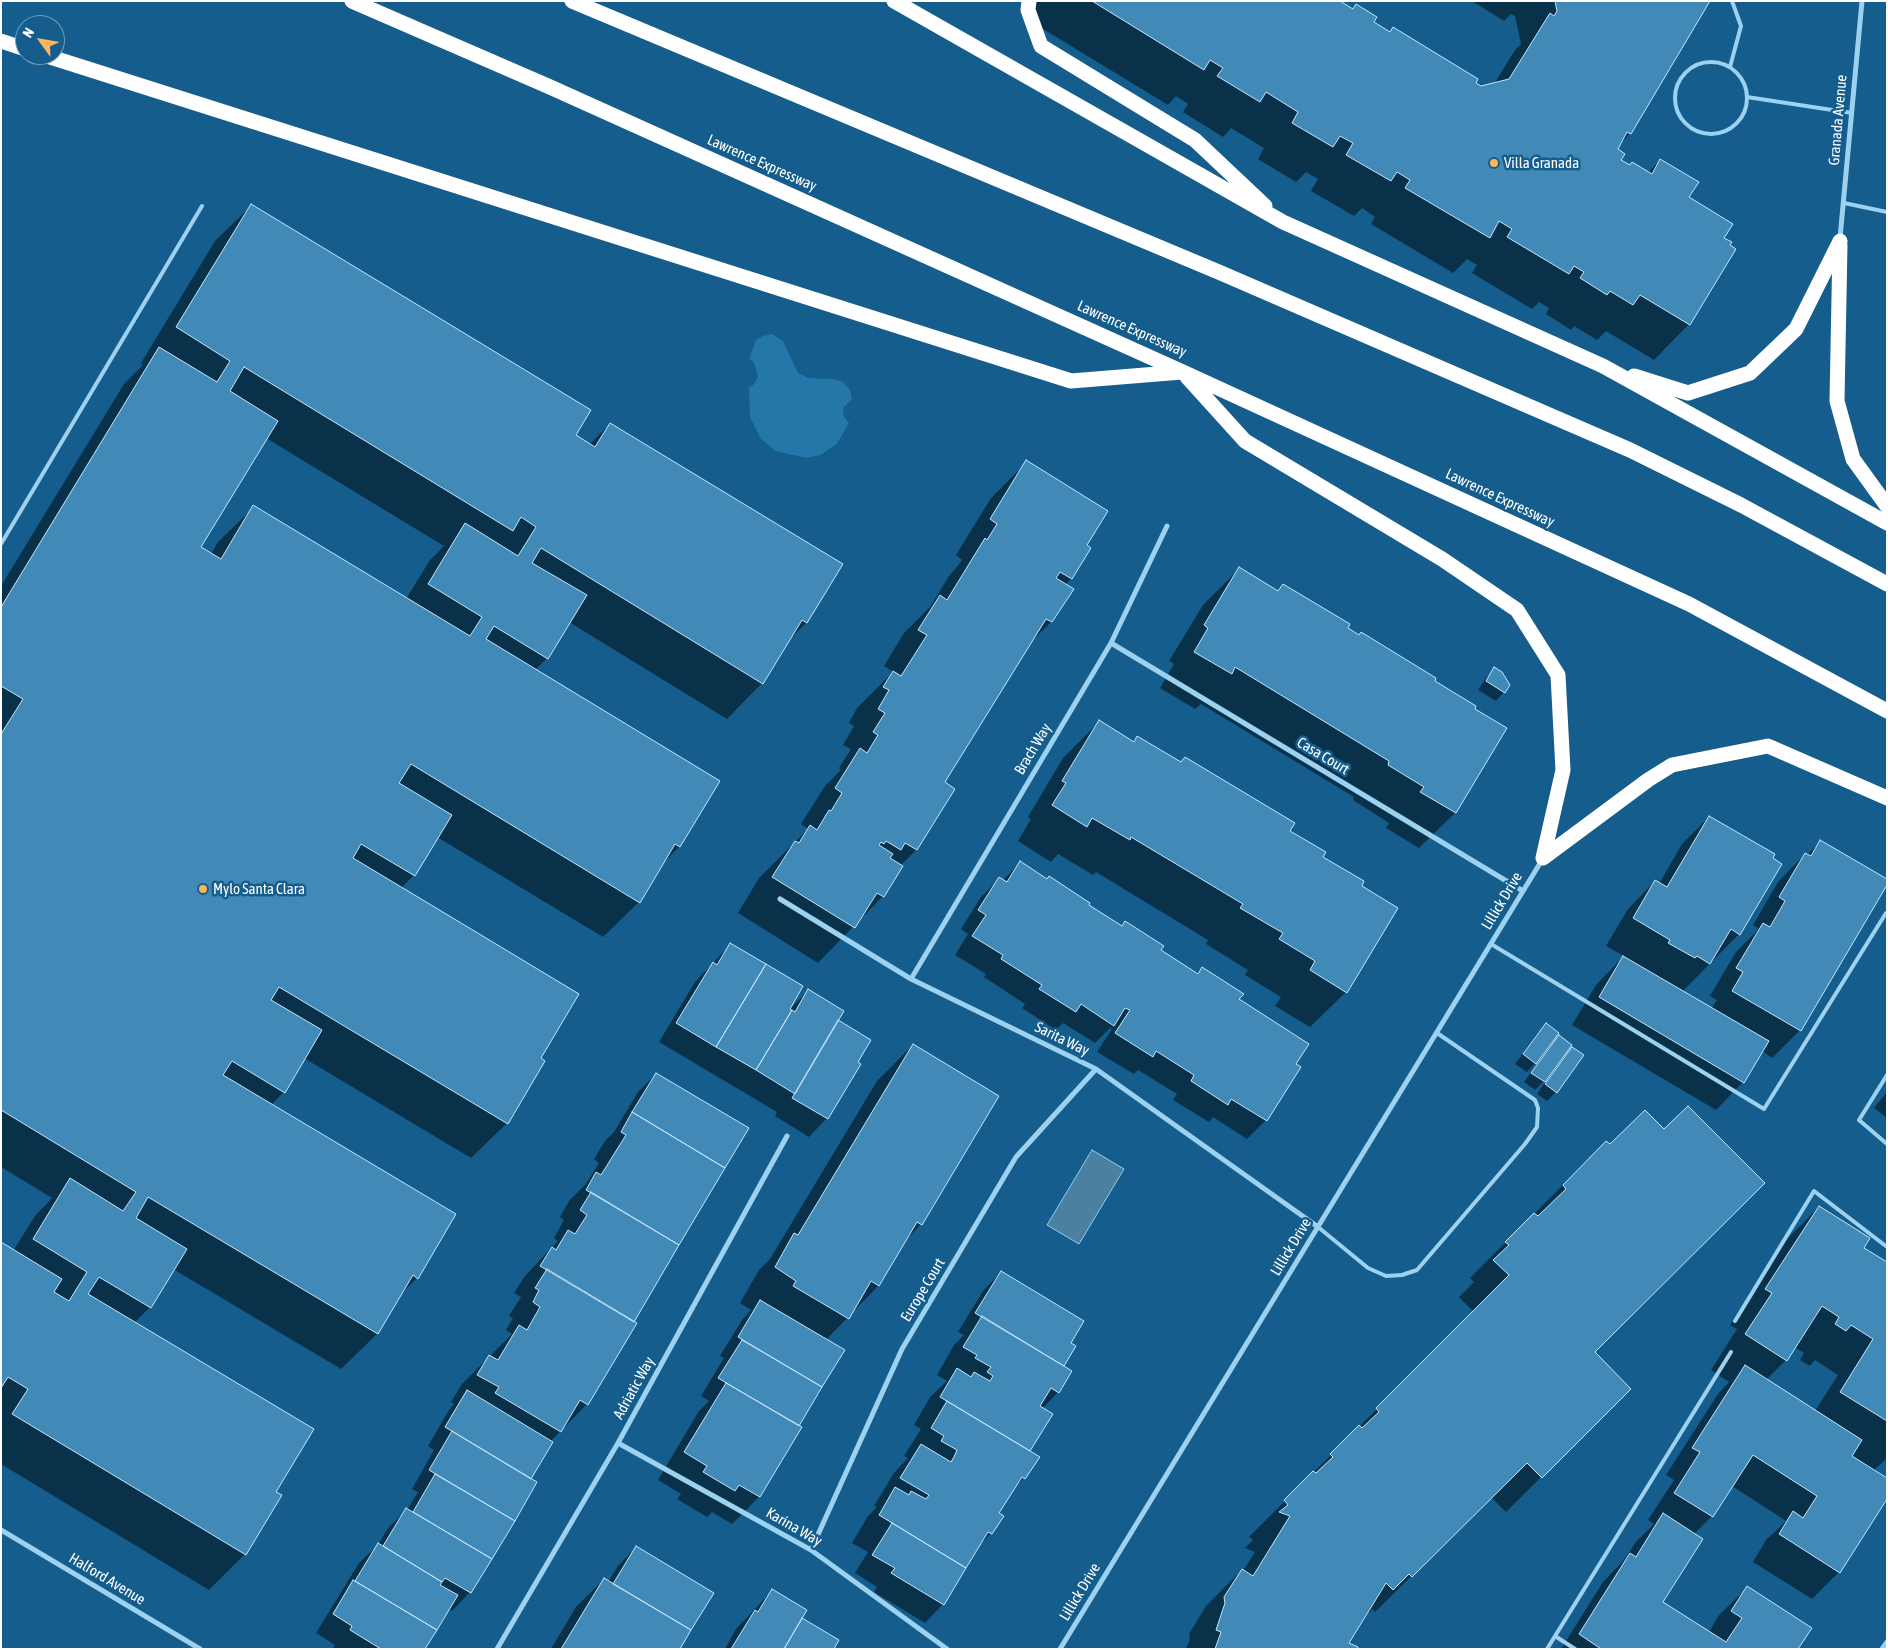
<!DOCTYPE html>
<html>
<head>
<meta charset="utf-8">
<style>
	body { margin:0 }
	#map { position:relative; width:1888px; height:1650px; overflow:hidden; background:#145d8c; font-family:"Asap Condensed",sans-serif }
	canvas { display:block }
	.frame { position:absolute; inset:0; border:2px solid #fff; pointer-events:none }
	.north { position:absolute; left:15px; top:15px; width:50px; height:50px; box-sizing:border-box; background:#145d8c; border:1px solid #729eba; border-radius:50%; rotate:302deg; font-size:14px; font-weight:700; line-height:20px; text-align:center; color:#fff }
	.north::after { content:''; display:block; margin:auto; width:18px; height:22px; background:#ffb45c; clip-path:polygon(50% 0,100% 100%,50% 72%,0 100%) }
</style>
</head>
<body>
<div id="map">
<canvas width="1888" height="1650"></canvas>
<div class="frame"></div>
<div class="north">N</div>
</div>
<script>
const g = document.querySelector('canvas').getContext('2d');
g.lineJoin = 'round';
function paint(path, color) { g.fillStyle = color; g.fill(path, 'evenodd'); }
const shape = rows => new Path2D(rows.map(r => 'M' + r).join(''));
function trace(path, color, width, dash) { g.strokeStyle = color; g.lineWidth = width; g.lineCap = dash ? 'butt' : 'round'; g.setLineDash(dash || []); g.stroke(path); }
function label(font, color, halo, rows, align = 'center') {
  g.font = font + ' "Asap Condensed",sans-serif'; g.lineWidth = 5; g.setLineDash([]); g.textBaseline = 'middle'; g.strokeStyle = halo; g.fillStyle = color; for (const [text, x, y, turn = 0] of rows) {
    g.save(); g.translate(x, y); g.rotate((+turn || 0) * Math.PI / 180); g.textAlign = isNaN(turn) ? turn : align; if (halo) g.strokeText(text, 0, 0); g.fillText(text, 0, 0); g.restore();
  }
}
paint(shape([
	[772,334,783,341,798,373,809,378,834,379,843,382,850,390,852,399,844,407,843,415,849,423,837,444,820,455,806,458,776,451,761,439,750,417,749,388,754,384,758,377,754,362,749,359,756,340,763,336]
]), '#2377a9');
const water = shape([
	[1092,1150,1124,1169,1079,1244,1047,1225,1092,1150]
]);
paint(water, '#4b80a1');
trace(water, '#8fcff3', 1);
paint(shape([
	[1035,1,1338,1,1352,10,1356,5,1372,22,1389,33,1393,28,1481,87,1494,84,1515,50,1521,44,1515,16,1511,14,1504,21,1472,1,1709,1,1630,133,1616,149,1620,160,1629,166,1648,173,1660,160,1688,198,1723,239,1689,324,1654,360,1606,331,1597,340,1574,326,1571,330,1546,314,1549,308,1539,302,1532,309,1472,273,1477,265,1467,259,1453,273,1371,224,1375,217,1362,208,1354,216,1311,191,1318,179,1306,172,1296,182,1258,159,1264,148,1231,128,1223,137,1183,112,1188,104,1176,96,1168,105,1025,18],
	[251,206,574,436,589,445,610,424,841,564,806,623,787,642,762,683,727,719,569,622,547,658,535,670,718,781,679,847,662,864,639,902,603,937,437,837,414,875,401,888,539,1059,507,1123,471,1158,304,1058,284,1092,271,1105,417,1278,400,1295,377,1334,341,1369,173,1269,150,1307,134,1323,274,1493,245,1554,209,1590,1,1464,1,1244,13,1251,35,1216,52,1198,1,1167,1,586,124,384,143,365,141,363,215,241],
	[266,438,444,546,430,560,406,599,254,507,218,542,211,554,199,547],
	[1027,462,1085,546,1090,548,1071,579,1065,585,1051,622,1029,644,943,783,954,789,916,850,900,866,901,867,883,896,818,963,738,913,759,878,808,829,801,824,825,786,841,770,839,768,851,749,843,745,854,726,849,723,857,708,888,677,892,671,884,666,904,633,930,607,949,576,957,567,962,560,956,555,991,498],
	[1239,569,1276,592,1283,585,1346,629,1433,681,1473,709,1505,729,1455,813,1419,848,1386,828,1389,823,1353,800,1354,797,1201,704,1195,709,1160,688,1174,664,1169,661,1203,605],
	[1495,669,1504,692,1496,701,1478,690,1486,678],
	[1099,722,1132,742,1138,737,1289,831,1321,857,1346,992,1310,1027,1275,1006,1281,997,1245,975,1248,970,1206,944,1208,940,1096,872,1093,875,1058,854,1051,862,1018,841,1031,819,1028,817,1063,758],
	[1709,817,1781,864,1739,934,1682,992,1711,1009,1717,1000,1710,996,1736,952,1757,931,1758,928,1753,925,1778,882,1805,854,1807,855,1820,842,1887,882,1800,1030,1772,1058,1762,1051,1743,1082,1716,1110,1572,1025,1596,985,1624,956,1606,946,1628,909,1655,881,1659,884,1682,844],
	[1020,863,1121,927,1125,923,1159,950,1197,974,1202,968,1238,1000,1294,1065,1299,1067,1266,1120,1247,1139,1213,1117,1209,1122,1173,1100,1177,1094,1138,1070,1134,1074,1097,1052,1112,1029,1110,1028,1095,1043,1063,1023,1056,1030,1022,1008,1025,1004,984,977,986,974,955,955,968,934,961,929,981,897,999,879,1002,881],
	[731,944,788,1011,808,991,836,1021,856,1062,859,1064,827,1118,809,1137,775,1116,777,1112,659,1042,695,982],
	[1546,1025,1548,1046,1549,1047,1559,1037,1561,1058,1562,1059,1572,1049,1582,1056,1556,1092,1547,1101,1537,1094,1546,1081,1545,1080,1535,1090,1524,1082,1538,1063,1536,1062,1527,1072,1515,1064,1537,1034],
	[913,1045,998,1097,921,1224,906,1240,878,1286,826,1340,843,1350,798,1425,800,1428,759,1497,732,1524,712,1512,707,1517,677,1499,681,1494,658,1480,699,1411,709,1401,701,1396,724,1358,720,1356,742,1320,751,1310,740,1303,759,1270,770,1259,877,1081],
	[656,1074,632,1322,587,1404,550,1442,530,1479,536,1483,470,1592,452,1611,448,1608,424,1649,333,1649,335,1645,316,1633,359,1563,378,1545,388,1528,407,1510,418,1492,412,1489,434,1450,428,1446,449,1410,454,1404,451,1402,462,1384,512,1334,506,1330,513,1318,509,1316,521,1297,514,1293,525,1276,558,1241,554,1238,564,1220,560,1217,569,1201,586,1184,599,1163,594,1159,605,1141,614,1132,638,1092],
	[1887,1092,1887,1118,1874,1108],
	[1606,1142,1593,1352,1630,1389,1506,1512,1491,1497,1375,1612,1373,1609,1361,1620,1347,1644,1356,1649,1186,1649,1190,1639,1189,1634,1206,1606,1242,1570,1243,1571,1255,1552,1245,1548,1253,1540,1249,1537,1474,1312,1459,1297,1474,1282,1470,1278],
	[1819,1207,1862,1248,1887,1264,1887,1458,1873,1471,1839,1572,1812,1599,1753,1562,1766,1540,1786,1521,1732,1486,1712,1516,1694,1534,1661,1602,1709,1632,1719,1615,1747,1588,1797,1649,1561,1649,1603,1582,1624,1560,1636,1542,1654,1524,1648,1520,1674,1480,1666,1475,1718,1394,1729,1382,1711,1370,1737,1329,1730,1325,1783,1243],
	[1794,1347,1804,1353,1800,1360,1810,1366,1815,1360,1838,1375,1815,1411,1766,1380,1786,1360],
	[1001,1272,1069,1343,1075,1347,1063,1366,1058,1392,1042,1409,1029,1452,1024,1478,1010,1492,998,1514,991,1533,976,1549,943,1604,925,1623,874,1592,877,1587,855,1573,868,1552,852,1543,868,1516,877,1507,874,1506,894,1473,908,1458,904,1456,921,1429,914,1425,930,1397,947,1381,937,1375,954,1345,964,1335,958,1332,983,1291],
	[636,1547,678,1649,551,1649,576,1607,604,1579,608,1582,618,1566],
	[772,1591,800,1618,832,1649,725,1649,736,1629]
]), '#0007');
const building = shape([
	[1092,1,1340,1,1353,9,1356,4,1377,17,1374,22,1390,32,1393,27,1478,79,1476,83,1481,86,1509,79,1550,13,1554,16,1557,11,1555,1,1710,1,1631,134,1627,132,1618,149,1625,154,1621,160,1630,165,1632,162,1652,174,1660,159,1699,182,1689,197,1733,224,1724,238,1732,242,1730,245,1736,249,1690,325,1640,295,1633,305,1610,291,1607,295,1580,278,1584,272,1574,266,1569,274,1507,237,1512,229,1499,221,1490,238,1405,188,1410,180,1397,172,1391,181,1346,155,1353,143,1340,136,1333,147,1292,123,1298,112,1266,92,1260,102,1217,76,1223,68,1210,60,1204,70,1092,1],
	[251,204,591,410,576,435,595,447,610,423,843,564,807,623,802,620,763,684,541,548,532,563,587,595,548,659,494,626,486,639,720,781,680,847,675,844,640,903,411,764,399,783,452,815,415,876,361,844,353,858,579,994,541,1058,545,1061,508,1124,279,987,271,1000,322,1030,285,1093,232,1061,223,1075,456,1214,418,1279,413,1275,378,1334,148,1197,136,1218,187,1249,151,1308,99,1277,88,1294,314,1429,276,1492,282,1495,246,1555,12,1414,28,1389,8,1377,1,1388,1,1242,62,1279,54,1292,69,1301,87,1272,33,1239,70,1178,123,1211,136,1192,1,1110,1,734,23,699,1,686,1,607,159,347,217,382,230,361,176,327,251,204],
	[244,367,513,531,521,517,536,527,518,556,465,523,428,584,482,617,470,636,253,505,221,559,201,547,278,421,230,391,244,367],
	[1026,460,1108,511,1087,545,1091,548,1072,579,1060,572,1056,578,1074,589,1052,622,1046,619,945,782,955,789,917,850,905,843,901,850,886,841,884,844,881,842,879,845,893,854,890,858,903,866,884,897,877,893,855,928,772,877,795,841,799,843,810,825,817,830,829,810,831,811,842,793,835,788,860,748,867,753,878,735,873,732,885,713,878,709,889,690,883,687,893,671,901,676,927,635,918,630,940,595,947,600,985,538,987,540,997,524,990,519,1026,460],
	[1239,567,1278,591,1283,584,1350,624,1348,628,1359,635,1361,632,1436,678,1435,681,1476,706,1475,709,1507,728,1456,813,1420,792,1424,787,1388,765,1389,761,1235,667,1232,674,1194,652,1208,628,1204,625,1239,567],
	[1494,667,1502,672,1510,685,1505,693,1486,681,1494,667],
	[1099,720,1134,742,1137,736,1181,762,1185,757,1295,823,1290,831,1326,852,1323,857,1364,881,1362,886,1398,908,1347,993,1310,970,1315,961,1279,939,1283,933,1240,908,1243,904,1131,837,1130,840,1092,818,1087,827,1052,805,1066,783,1062,781,1099,720],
	[1709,816,1775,854,1773,858,1782,864,1740,935,1731,929,1710,964,1697,956,1695,958,1668,943,1670,940,1633,918,1655,880,1667,887,1709,816],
	[1820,840,1887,879,1887,885,1801,1031,1732,991,1743,972,1736,968,1763,923,1770,927,1785,901,1779,897,1805,853,1811,856,1820,840],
	[1020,861,1047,879,1049,876,1090,903,1089,905,1122,926,1125,921,1164,946,1161,950,1198,974,1202,967,1244,994,1239,999,1309,1044,1296,1064,1301,1067,1267,1121,1231,1099,1228,1105,1191,1081,1194,1075,1156,1051,1153,1057,1115,1033,1130,1010,1125,1008,1114,1026,1081,1004,1076,1012,1039,989,1042,985,1001,959,1003,955,972,936,986,915,978,910,999,877,1007,882,1020,861],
	[730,943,766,964,716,1047,676,1023,713,962,717,965,730,943],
	[1623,956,1769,1041,1744,1083,1599,997,1623,956],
	[766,964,803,986,790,1009,792,1010,756,1070,716,1047,766,964],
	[808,989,844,1011,795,1094,756,1070,792,1010,795,1012,808,989],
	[838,1020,871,1040,858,1062,861,1064,828,1119,792,1098,838,1020],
	[1546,1023,1559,1033,1536,1064,1523,1054,1546,1023],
	[1559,1035,1572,1045,1545,1082,1531,1073,1559,1035],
	[913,1044,999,1096,922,1225,917,1222,879,1286,871,1281,849,1319,793,1286,796,1281,775,1267,794,1233,798,1235,913,1044],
	[1572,1047,1584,1055,1557,1093,1545,1084,1572,1047],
	[656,1073,749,1128,725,1168,632,1112,656,1073],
	[1688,1106,1765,1183,1595,1352,1631,1389,1542,1478,1527,1463,1412,1577,1409,1574,1393,1590,1386,1583,1349,1643,1358,1647,1358,1649,1215,1649,1221,1632,1216,1630,1225,1603,1224,1597,1242,1569,1253,1576,1290,1516,1279,1512,1288,1505,1284,1500,1313,1471,1316,1473,1333,1457,1330,1454,1359,1425,1362,1428,1379,1412,1376,1408,1509,1275,1493,1260,1509,1245,1505,1242,1534,1213,1538,1216,1566,1189,1563,1185,1606,1141,1610,1144,1645,1110,1664,1129,1688,1106],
	[632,1112,725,1168,679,1245,586,1190,596,1172,601,1175,626,1135,621,1132,632,1112],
	[591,1192,679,1245,634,1322,540,1266,552,1247,556,1250,568,1230,575,1234,587,1215,580,1210,591,1192],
	[1819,1206,1870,1238,1864,1248,1887,1262,1887,1421,1840,1392,1873,1339,1851,1325,1846,1331,1835,1324,1839,1317,1822,1306,1787,1361,1745,1334,1772,1293,1765,1289,1819,1206],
	[547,1269,637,1323,588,1405,580,1400,561,1432,495,1393,499,1387,477,1375,489,1355,498,1360,519,1325,527,1330,540,1307,533,1302,539,1290,535,1288,547,1269],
	[1001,1271,1084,1321,1071,1343,1076,1346,1064,1366,975,1313,1001,1271],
	[760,1300,845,1350,822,1387,738,1337,760,1300],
	[982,1316,1072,1371,1059,1393,1051,1388,1040,1406,1053,1414,1030,1451,940,1397,957,1368,971,1377,974,1372,990,1381,993,1376,987,1372,991,1367,975,1358,977,1355,963,1347,982,1316],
	[742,1340,822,1387,799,1426,718,1378,742,1340],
	[1745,1365,1862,1440,1852,1456,1887,1478,1887,1499,1840,1573,1779,1534,1793,1511,1803,1518,1817,1496,1753,1455,1713,1517,1674,1493,1700,1452,1692,1448,1745,1365],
	[726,1383,802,1427,760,1497,739,1485,735,1491,703,1472,707,1466,684,1452,726,1383],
	[467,1390,553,1442,531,1479,445,1427,467,1390],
	[947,1401,1040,1457,1025,1479,1022,1477,999,1513,1004,1516,992,1534,988,1532,966,1568,879,1515,895,1487,909,1495,911,1491,926,1499,929,1495,900,1478,921,1444,951,1462,954,1457,957,1450,941,1441,944,1436,931,1428,947,1401],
	[452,1431,537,1482,515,1521,429,1470,452,1431],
	[435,1474,515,1521,492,1559,413,1512,435,1474],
	[406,1508,492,1559,471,1593,445,1578,442,1582,383,1546,406,1508],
	[1663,1513,1703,1539,1663,1602,1726,1642,1742,1618,1731,1611,1747,1586,1812,1628,1798,1649,1601,1649,1579,1634,1630,1553,1636,1557,1663,1513],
	[892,1523,966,1568,944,1605,891,1573,895,1568,872,1555,892,1523],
	[378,1543,442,1582,440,1585,458,1595,437,1630,355,1581,378,1543],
	[636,1546,714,1593,691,1630,613,1584,636,1546],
	[604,1578,691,1630,680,1649,561,1649,604,1578],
	[353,1580,437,1630,425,1649,381,1649,350,1630,352,1626,333,1614,353,1580],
	[772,1589,807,1610,784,1649,731,1649,755,1610,758,1612,772,1589],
	[802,1618,839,1640,834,1649,784,1649,802,1618]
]);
paint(building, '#418ab7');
trace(building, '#c3e7fc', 1);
trace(shape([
	'1675 98a36 36 0 1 1 72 0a36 36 0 1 1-72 0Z',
	[1730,67,1741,26,1732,1],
	[1747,97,1852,113],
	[1844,203,1887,212],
	[1,544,202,206],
	[1491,944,1764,1109,1886,913],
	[1887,1075,1859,1120,1887,1144],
	[1318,1227,1368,1268,1386,1276,1402,1275,1417,1270,1525,1144,1537,1127,1538,1108,1535,1100,1437,1033],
	[1735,1321,1814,1191,1887,1247],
	[1555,1636,1575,1649],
	[1547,1649,1731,1352]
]), '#9dd1f0', 4);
trace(shape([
	[1840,238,1862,1],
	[1111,643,1523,891],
	[780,899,911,979,1096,1069,1318,1227],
	[911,979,1111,643,1167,526],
	[618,1443,811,1550,947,1649],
	[1,1530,200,1649],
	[811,1550,902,1349,1016,1157,1096,1069],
	[497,1649,618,1443,787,1136],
	[1060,1649,1542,860],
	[1882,1649,1887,1642]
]), '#9dd1f0', 5);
trace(shape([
	[352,1,550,87,1183,372,1689,604,1887,711],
	[572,1,1221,273,1630,450,1741,505,1887,584],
	[894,1,1283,222,1603,366,1887,523],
	[1029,1,1028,10,1041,46,1195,140,1265,206],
	[1,41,25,49],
	[44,55,1071,381,1182,372],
	[1840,245,1837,401,1853,459,1887,506],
	[1634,376,1688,393,1750,373,1796,329,1840,241],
	[1187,377,1245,441,1442,559,1517,610,1558,675,1563,770,1543,858],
	[1543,858,1648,780,1672,765,1768,746,1887,798]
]), '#fff', 15);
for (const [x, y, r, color] of [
	[1494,163,5,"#ffb45c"],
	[203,889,5,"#ffb45c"]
]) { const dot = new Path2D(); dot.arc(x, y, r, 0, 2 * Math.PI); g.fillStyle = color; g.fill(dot); trace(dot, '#145d8c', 2); }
label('15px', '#fff', '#145d8c', [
	["Granada Avenue",1838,120,-85],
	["Lawrence Expressway",762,163,24],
	["Lawrence Expressway",1132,329,24],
	["Lawrence Expressway",1500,498,25],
	["Brach Way",1033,749,-59],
	["Casa Court",1323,756,31],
	["Lillick Drive",1502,901,-59],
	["Sarita Way",1062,1039,26],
	["Lillick Drive",1291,1247,-59],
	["Europe Court",923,1290,-59],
	["Adriatic Way",634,1388,-61],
	["Karina Way",794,1527,30],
	["Halford Avenue",107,1579,31],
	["Lillick Drive",1080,1592,-59]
]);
label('15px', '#fff', '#145d8c', [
	["Villa Granada",1504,163],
	["Mylo Santa Clara",213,889]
], 'left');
</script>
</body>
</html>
